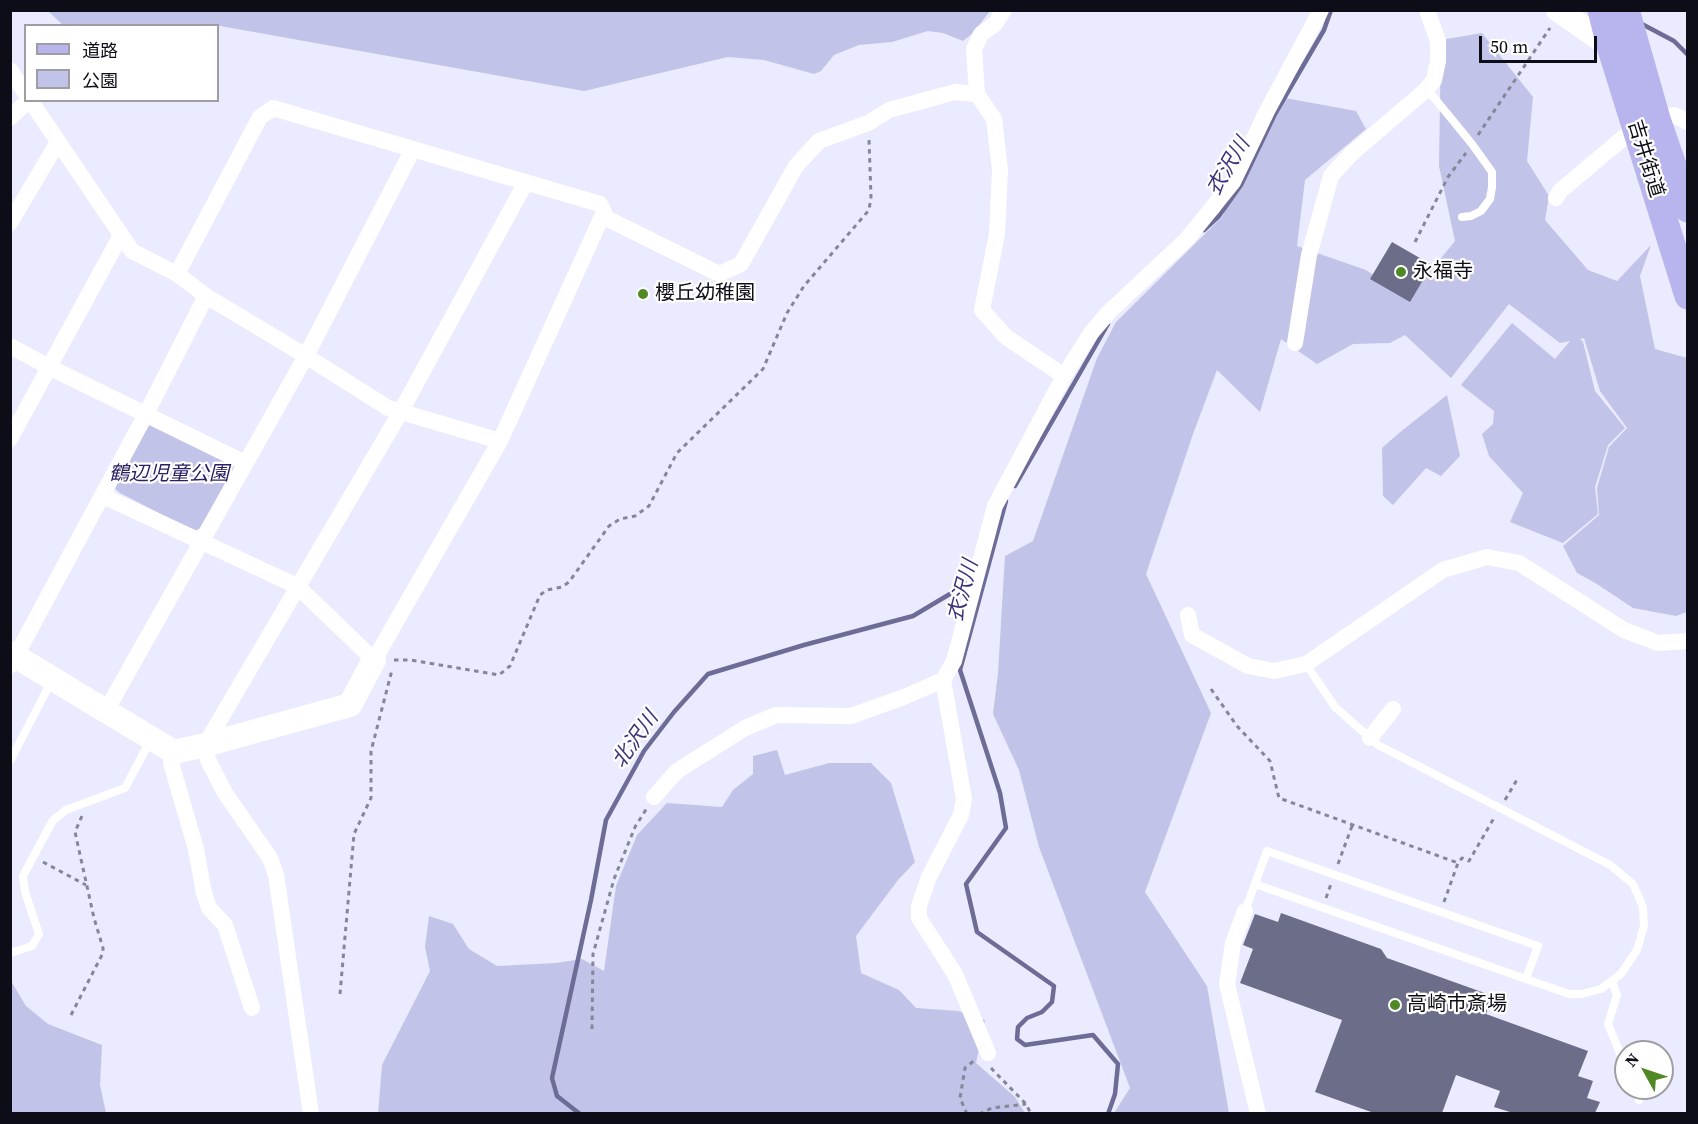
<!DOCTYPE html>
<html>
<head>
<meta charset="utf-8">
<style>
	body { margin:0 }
	#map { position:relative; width:1698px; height:1124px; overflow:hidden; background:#eaebfe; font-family:"Source Serif 4","Noto Sans JP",serif }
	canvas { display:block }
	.frame { position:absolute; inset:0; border:12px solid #0d0d17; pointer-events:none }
	.legend { position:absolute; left:24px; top:24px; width:195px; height:78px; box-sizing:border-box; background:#fff; border:2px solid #9e9ea2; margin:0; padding:8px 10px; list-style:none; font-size:18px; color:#0d0d17 }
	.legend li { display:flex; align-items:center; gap:12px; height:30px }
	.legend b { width:30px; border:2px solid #9e9ea2 }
	.north { position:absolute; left:1614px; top:1040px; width:60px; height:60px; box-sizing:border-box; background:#fff; border:2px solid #9e9ea2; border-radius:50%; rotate:310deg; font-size:16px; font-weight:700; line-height:24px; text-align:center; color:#0d0d17 }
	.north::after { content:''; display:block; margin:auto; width:21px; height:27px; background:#508823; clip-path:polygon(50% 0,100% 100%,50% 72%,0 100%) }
	.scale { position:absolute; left:1479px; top:36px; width:118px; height:27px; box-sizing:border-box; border:3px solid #0d0d17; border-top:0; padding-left:8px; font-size:18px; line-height:21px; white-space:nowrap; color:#0d0d17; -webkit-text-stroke:4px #fff; paint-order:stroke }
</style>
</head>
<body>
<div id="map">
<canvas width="1698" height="1124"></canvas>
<div class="frame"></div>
<ul class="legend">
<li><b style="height:8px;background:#b8b5ee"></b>道路</li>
<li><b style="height:16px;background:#c2c3e8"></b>公園</li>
</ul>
<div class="north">N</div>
<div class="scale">50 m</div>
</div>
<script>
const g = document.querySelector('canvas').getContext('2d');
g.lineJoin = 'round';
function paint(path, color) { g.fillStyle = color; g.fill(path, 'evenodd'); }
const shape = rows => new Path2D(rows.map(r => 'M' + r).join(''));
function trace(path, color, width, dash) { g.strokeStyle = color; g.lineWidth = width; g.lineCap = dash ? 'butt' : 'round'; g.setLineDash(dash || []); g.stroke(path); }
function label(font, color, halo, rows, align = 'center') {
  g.font = font + ' "Source Serif 4","Noto Sans JP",serif'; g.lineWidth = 4.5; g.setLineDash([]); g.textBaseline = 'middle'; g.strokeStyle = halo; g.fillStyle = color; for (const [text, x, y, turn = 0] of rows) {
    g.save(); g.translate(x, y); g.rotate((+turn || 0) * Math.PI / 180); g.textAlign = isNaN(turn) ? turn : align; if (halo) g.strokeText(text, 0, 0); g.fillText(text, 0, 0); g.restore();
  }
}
paint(shape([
	[48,11,990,11,973,33,963,41,943,33,928,31,892,42,859,45,834,55,821,71,814,74,764,60,728,57,584,91,209,24,208,26,63,25],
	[1482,33,1533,97,1527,161,1549,196,1545,220,1588,270,1617,281,1651,245,1640,276,1655,349,1687,358,1687,612,1676,616,1633,608,1597,584,1577,573,1563,546,1599,515,1597,488,1609,447,1627,428,1600,391,1584,338,1580,339,1583,342,1595,391,1625,428,1608,445,1595,487,1598,514,1563,543,1510,522,1523,493,1489,456,1482,434,1493,424,1494,411,1461,385,1512,323,1555,359,1570,341,1560,343,1509,304,1451,378,1405,335,1390,343,1353,344,1317,364,1281,339,1260,412,1217,370,1193,434,1146,574,1211,713,1145,892,1207,986,1229,1113,1114,1113,1130,1088,1039,847,1019,770,993,714,998,673,1005,556,1033,541,1097,358,1116,322,1222,217,1285,98,1356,111,1366,129,1305,180,1297,246,1366,270,1408,299,1455,241,1439,166,1441,40],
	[1447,395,1460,456,1441,476,1426,468,1393,505,1383,496,1382,448,1399,433],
	[152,423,234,466,235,472,201,528,194,531,120,493,114,488,146,424],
	[777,750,785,775,829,763,871,763,891,783,915,862,898,880,856,936,861,973,899,990,916,1008,958,1011,985,1020,976,1063,1015,1097,1025,1113,378,1114,382,1065,430,971,425,947,429,916,453,924,469,949,497,966,556,963,582,959,604,971,616,886,637,835,667,803,722,807,733,790,753,774,753,756],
	[11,981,26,1006,48,1024,102,1045,100,1085,106,1113,11,1113]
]), '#c2c3e8');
trace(shape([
	[1640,23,1674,41,1688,55],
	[1204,230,1219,216,1241,185,1275,114,1324,30,1331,10],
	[1015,486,1108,324],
	[1006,501,960,670,1000,793,1006,828,966,884,977,932,1054,986,1052,1002,1042,1012,1027,1018,1018,1027,1017,1039,1025,1045,1093,1035,1118,1064,1115,1094,1108,1114],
	[580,1114,557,1096,552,1078,591,900,606,820,644,751,674,712,708,674,804,645,913,616,970,582]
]), '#6c6c97', 4.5);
paint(shape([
	[1392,242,1432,265,1410,302,1370,279],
	[1281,913,1381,949,1387,958,1493,996,1486,1014,1588,1051,1578,1076,1593,1081,1587,1098,1600,1102,1595,1113,1513,1113,1494,1107,1500,1091,1456,1075,1442,1113,1374,1113,1315,1092,1342,1020,1240,983,1253,949,1243,945,1255,914,1278,922]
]), '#6c6d89');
trace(shape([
	[1478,135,1550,28],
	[1415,242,1448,177,1466,153],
	[394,660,410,660,499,675,510,666,540,595,547,590,562,587,569,582,609,526,620,519,635,516,649,506,677,453,763,369,787,313,804,286,869,210,871,197,869,140],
	[1211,689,1237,726,1270,761,1279,798,1458,863],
	[1505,800,1518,778],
	[43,862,86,885],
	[1338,864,1352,826],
	[1326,898,1331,884],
	[1444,902,1458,863,1462,858,1469,861,1494,818],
	[340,994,354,834,371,798,371,751,392,670],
	[71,1015,103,953,103,948,94,918,75,832,82,816],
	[592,1029,593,954,614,879,635,827,647,808],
	[991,1068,1026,1104,1031,1114],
	[967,1114,960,1098,965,1068,976,1059],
	[979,1114,992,1108,1026,1104]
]), '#868796', 3, [4.5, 4.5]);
trace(shape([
	[1427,89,1472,144,1492,172,1492,187,1490,199,1481,211,1471,216,1462,217],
	[10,761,51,682],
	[1255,884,1526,979],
	[1245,911,1267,851,1538,946,1526,979,1569,994,1582,994,1601,989,1621,974,1637,950,1644,926,1643,907,1633,884,1610,865,1378,745,1335,707,1306,664],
	[10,953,32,946,39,934,25,892,23,876,53,820,66,810,125,788,150,741],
	[1612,981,1617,995,1608,1024,1626,1068],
	[1634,1088,1639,1100]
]), '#fff', 8);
trace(shape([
	[10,70,26,94],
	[977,94,974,49,981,34,995,24,1004,10],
	[30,100,132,251,177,274,206,296,306,356,388,408,500,441],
	[10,118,29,100],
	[1657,119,1674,115,1688,122],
	[1556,198,1560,191,1635,128],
	[602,216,719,274,741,264,796,166,819,141,868,123,889,110,955,92,977,94,994,119,1000,170,997,234,982,310,1006,337,1064,376],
	[10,223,58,142],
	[1295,343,1309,255,1331,176,1351,154,1427,89,1434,80,1438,61,1438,41,1427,10],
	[10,346,49,367,245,463],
	[10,439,121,235],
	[103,496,297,586,374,660,500,441,604,212,600,204,273,108,260,117,177,274],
	[1188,615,1192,635,1248,666,1274,671,1306,664,1443,570,1487,557,1519,563,1624,630,1658,643,1688,641],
	[11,665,146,414,206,296],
	[106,711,306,356,413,149],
	[1370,738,1393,709],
	[174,752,171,763,196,849,204,893,209,908,225,925,252,1008],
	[654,797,677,771,745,728,776,715,851,716,904,697,943,680],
	[1245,911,1233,943,1227,984,1258,1114],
	[988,1053,955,974,919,918,919,906,929,877,961,815,964,799,943,680,954,661,995,506,1064,376,1091,333,1109,312,1187,239,1233,182,1267,111,1321,10],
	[311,1114,276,875,270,858,225,793,208,760,205,745,400,413,526,182]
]), '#fff', 16);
trace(shape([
	[1558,10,1610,46],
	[10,653,174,752,205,745,350,705,374,660]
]), '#fff', 24);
trace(shape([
	[1601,10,1610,46,1688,296],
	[1626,10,1657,119,1688,209]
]), '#b8b5ee', 27);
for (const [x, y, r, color] of [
	[1401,272,6,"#508823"],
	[643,294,6,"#508823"],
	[1395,1005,6,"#508823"]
]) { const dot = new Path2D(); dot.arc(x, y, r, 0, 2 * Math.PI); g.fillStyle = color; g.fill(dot); trace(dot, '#fff', 2); }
label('20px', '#0d0d17', '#fff', [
	["吉井街道",1645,159,73]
]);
label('20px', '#0d0d17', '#fff', [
	["永福寺",1413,272],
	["櫻丘幼稚園",655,294],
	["高崎市斎場",1407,1005]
], 'left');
label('italic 20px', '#2b2064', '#fff', [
	["鶴辺児童公園",169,475]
]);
label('italic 21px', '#3c347a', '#fff', [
	["衣沢川",1229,167,-59],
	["衣沢川",964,591,-75],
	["北沢川",636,740,-55]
]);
</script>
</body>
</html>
